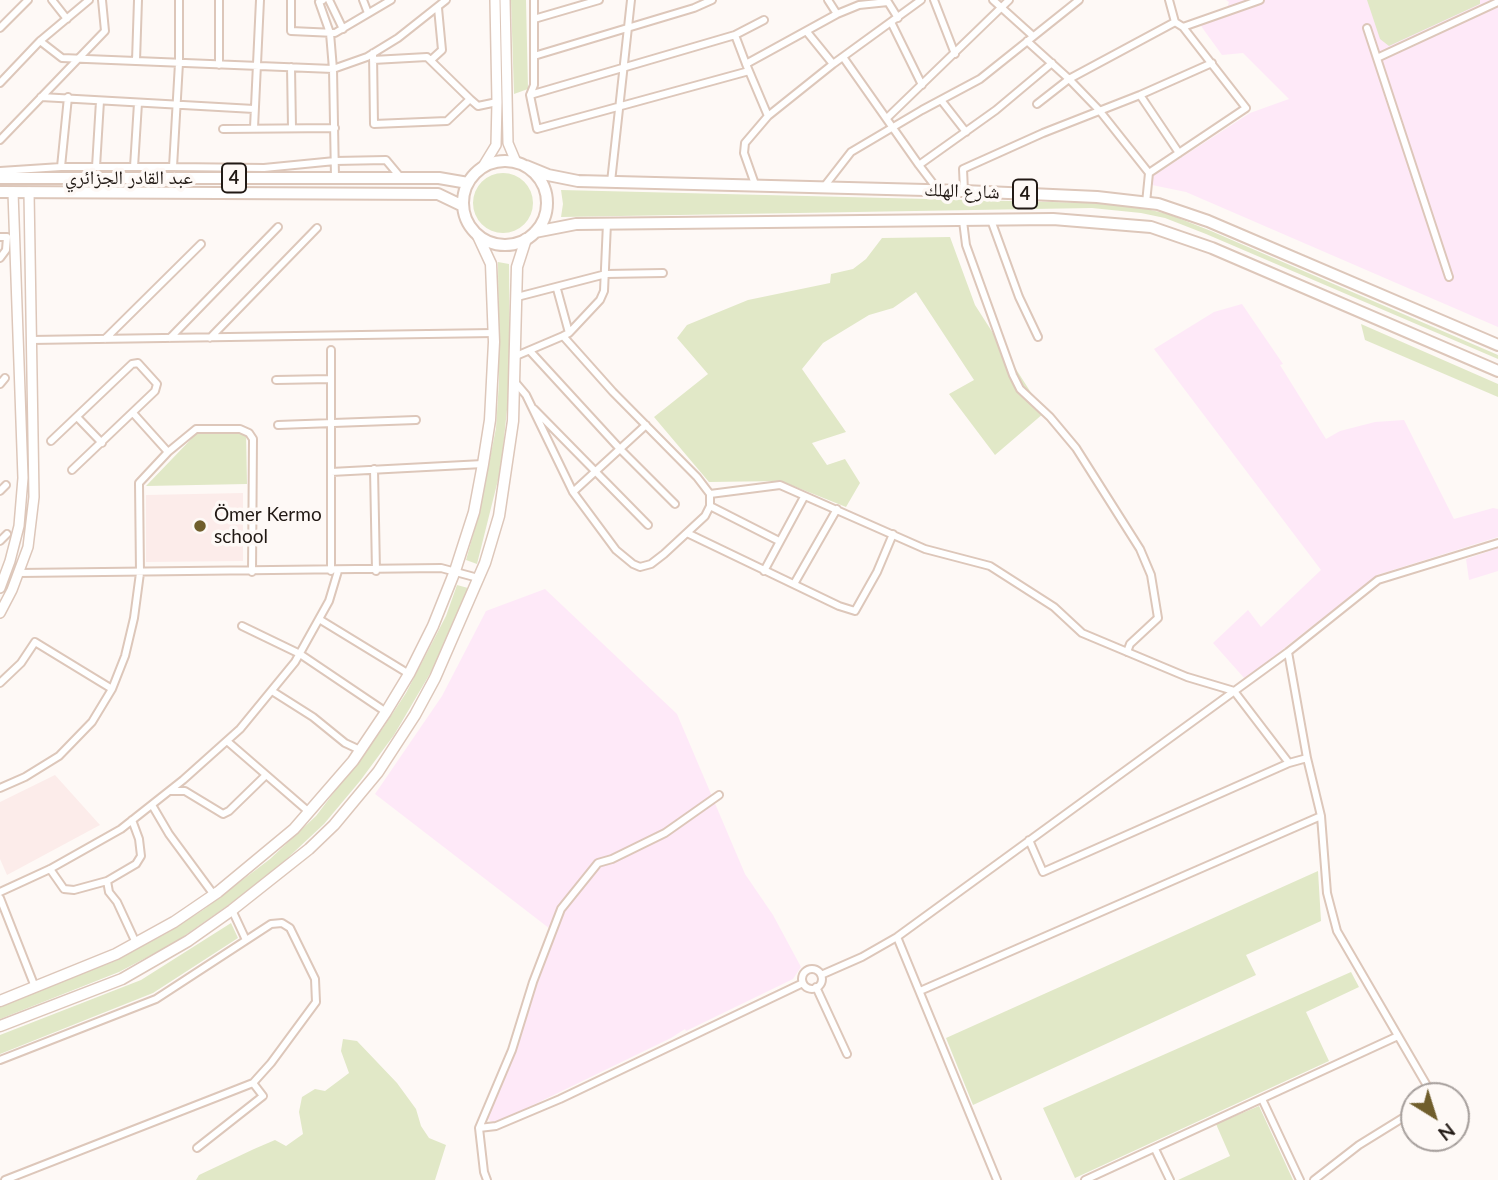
<!DOCTYPE html>
<html>
<head>
<meta charset="utf-8">
<style>
	body { margin:0 }
	#map { position:relative; width:1498px; height:1180px; overflow:hidden; background:#fef9f6; font-family:Lato,sans-serif }
	canvas { display:block }
	.north { position:absolute; left:1400px; top:1082px; width:70px; height:70px; box-sizing:border-box; background:#fef9f6; border:2px solid #a69f9c; border-radius:50%; rotate:142deg; font-size:19px; font-weight:700; line-height:28px; text-align:center; color:#211914 }
	.north::after { content:''; display:block; margin:auto; width:24px; height:32px; background:#705e2c; clip-path:polygon(50% 0,100% 100%,50% 72%,0 100%) }
</style>
</head>
<body>
<div id="map">
<canvas width="1498" height="1180"></canvas>
<div class="north">N</div>
</div>
<script>
const g = document.querySelector('canvas').getContext('2d');
g.lineJoin = 'round';
function paint(path, color) { g.fillStyle = color; g.fill(path, 'evenodd'); }
const shape = rows => new Path2D(rows.map(r => 'M' + r).join(''));
function trace(path, color, width, dash) { g.strokeStyle = color; g.lineWidth = width; g.lineCap = dash ? 'butt' : 'round'; g.setLineDash(dash || []); g.stroke(path); }
function label(font, color, halo, rows, align = 'center') {
  g.font = font + ' Lato,"Noto Naskh Arabic",sans-serif'; g.lineWidth = 7; g.setLineDash([]); g.textBaseline = 'middle'; g.strokeStyle = halo; g.fillStyle = color; for (const [text, x, y, turn = 0] of rows) {
    g.save(); g.translate(x, y); g.rotate((+turn || 0) * Math.PI / 180); g.textAlign = isNaN(turn) ? turn : align; if (halo) g.strokeText(text, 0, 0); g.fillText(text, 0, 0); g.restore();
  }
}
paint(shape([
	[1226,0,1498,0,1498,327,1186,192,1152,185,1153,176,1250,113,1289,99,1243,53,1222,55,1201,26,1226,11,1229,2],
	[1242,304,1283,364,1280,365,1326,439,1340,431,1375,422,1404,420,1454,519,1493,508,1498,509,1498,537,1377,575,1245,679,1213,643,1248,610,1261,627,1321,570,1154,349,1214,312],
	[1498,548,1498,571,1469,580,1466,559],
	[545,589,677,714,745,874,773,915,801,967,793,979,686,1031,685,1029,671,1038,494,1124,487,1118,496,1088,554,932,375,794,442,696,486,611]
]), '#fee9f8');
paint(shape([
	[243,493,243,561,146,562,146,495],
	[55,775,100,825,7,875,0,859,0,802]
]), '#fcecea');
paint(shape([
	[511,0,526,0,528,89,514,94],
	[1367,0,1480,0,1480,4,1389,46,1380,39],
	'473 203a30 30 0 1 1 60 0a30 30 0 1 1-60 0Z',
	[561,190,1092,203,1142,208,1168,214,1211,231,1498,355,1498,359,1206,234,1165,218,1141,213,1092,208,561,217,563,204],
	[950,237,975,305,1044,413,995,455,949,394,974,380,916,292,893,308,869,315,823,343,802,369,846,432,812,443,827,465,845,459,860,483,846,507,781,481,709,482,654,417,708,374,677,338,687,325,748,300,830,283,831,274,853,269,866,259,882,238],
	[498,262,509,264,510,380,501,468,477,564,466,560,479,514,496,428,499,381],
	[1361,324,1498,384,1498,397,1365,340],
	[246,432,247,484,146,486,197,433],
	[457,585,468,588,438,660,394,735,360,781,324,824,278,867,247,892,174,943,119,972,0,1019,0,1006,115,961,167,933,203,910,270,859,316,816,383,728,406,693,446,616],
	[1318,871,1321,921,1246,955,1256,975,973,1105,946,1038],
	[231,923,238,938,153,993,0,1054,0,1035,141,980],
	[1351,972,1359,987,1306,1012,1329,1061,1075,1178,1043,1108],
	[343,1039,357,1041,397,1083,416,1109,421,1126,429,1138,446,1145,435,1180,196,1180,199,1175,254,1149,275,1140,286,1146,303,1134,299,1112,302,1097,315,1089,325,1091,349,1073,341,1051],
	[1259,1106,1293,1180,1178,1180,1230,1156,1216,1124]
]), '#e1e8c7');
const street = shape([
	[52,0,67,19],
	[179,0,179,63,173,167,264,168,335,161,386,160,401,178],
	[291,0,291,31,335,33,391,0],
	[323,0,319,2,330,33,333,69,335,178],
	[329,0,343,29],
	[363,0,368,13],
	[534,0,534,85,530,95,537,129,749,71],
	[828,0,837,14],
	[934,0,955,54],
	[993,0,1033,36],
	[534,19,599,0],
	[891,22,922,85],
	[1183,27,1260,0],
	[0,28,28,0],
	[1367,28,1449,277],
	[807,32,833,64],
	[40,41,62,58,333,69,367,57,398,38,446,0],
	[1027,41,1069,79,1099,110,1149,173],
	[373,53,374,124,447,121,470,99,478,106,497,102],
	[534,56,694,8,712,0],
	[843,57,919,165],
	[1377,58,1498,2],
	[373,60,427,57,470,99],
	[431,60,442,50,438,8],
	[136,61,138,0],
	[746,64,735,35,764,20],
	[219,65,219,0],
	[291,67,292,128],
	[0,83,40,41,89,0],
	[530,95,735,35],
	[1140,95,1179,153],
	[41,97,254,109],
	[941,100,966,132],
	[1037,104,1069,79,1175,22],
	[768,116,746,64,837,14,859,5,888,2,898,18],
	[887,118,1009,0],
	[254,128,260,0],
	[223,129,335,128],
	[0,140,105,31,102,0],
	[61,167,68,97],
	[96,167,100,101],
	[134,167,138,103],
	[0,171,61,167,173,167],
	[611,182,631,0],
	[756,187,744,153,745,143,768,116,833,64,921,0],
	[823,188,851,152,922,110,980,79,1079,0],
	[938,190,919,165,996,110,1052,63],
	[964,191,963,169,1043,133,1140,95,1212,63],
	[1146,203,1149,173,1246,108,1183,27,1175,22,1169,0],
	[991,220,1019,297,1038,337],
	[963,221,966,245,1013,375,1020,389,1050,417,1076,448,1140,549,1151,575,1158,618,1130,644,1127,652],
	[0,237,7,237,6,250,0,258],
	[557,289,569,333],
	[517,297,606,274,663,273],
	[563,336,569,333,600,300,604,291,607,223],
	[170,338,278,227],
	[210,338,317,228],
	[105,339,201,244],
	[31,340,494,333],
	[530,351,620,449,675,504],
	[516,356,563,336,613,392,697,477,710,494,780,485,925,549,990,566,1054,607,1082,633,1187,677,1234,691,1289,763],
	[276,380,331,379],
	[515,382,526,395,573,492,616,550,633,564,640,567,651,564,664,554,705,516,710,506,710,494],
	[0,384,5,378],
	[534,409,648,525],
	[133,413,168,452],
	[77,417,102,443],
	[278,425,416,420],
	[51,441,132,364,138,363,157,384,155,391,72,470],
	[374,469,376,571],
	[331,472,483,464],
	[0,491,6,485],
	[573,492,646,425],
	[710,506,779,541],
	[687,533,839,606,855,611,877,572,893,534],
	[0,541,7,534],
	[331,571,331,350],
	[764,571,804,497],
	[19,573,441,568,478,578],
	[794,584,837,509],
	[319,619,409,674],
	[242,626,300,654,386,712],
	[1288,652,1307,758,1321,816,1327,893,1337,931,1429,1089,1431,1096],
	[0,683,21,663,35,642,112,689],
	[272,691,313,717,345,743,360,750],
	[227,741,309,812],
	[0,788,25,777,59,756,92,722,112,689,125,656,134,618,140,573,139,483,168,452,196,429,240,429,249,433,253,439,252,572],
	[171,791,185,791,223,814,229,811,266,775],
	[152,805,169,834,214,895],
	[132,820,139,839,141,856,136,864,107,881,109,892,117,902,136,943],
	[1029,840,1043,872,1289,763,1307,758],
	[50,869,64,889,74,890,107,881],
	[0,892,50,869,121,829,183,780,240,729,295,662,329,601,338,571],
	[0,898,35,987],
	[232,910,246,940],
	[897,937,997,1180],
	'802 979a10 10 0 1 1 20 0a10 10 0 1 1-20 0Z',
	[821,975,862,957,897,937,1288,652,1378,580,1498,543],
	[816,987,847,1054],
	[920,991,1321,816],
	[0,1060,156,999,271,924,282,923,290,928,315,979,316,1002,271,1063,253,1083,5,1180],
	[1262,1099,1300,1180],
	[479,1128,496,1126,560,1099,803,983],
	[197,1148,263,1096,253,1083],
	[1155,1149,1170,1180],
	[487,1180,484,1172,479,1128,512,1050,533,982,561,909,598,863,612,859,665,833,719,795],
	[1085,1180,1398,1036],
	[1314,1180,1359,1145,1414,1111]
]);
const secondary = shape([
	[505,0,508,143,516,162],
	[482,168,496,145,497,102,495,0],
	[0,588,10,561,19,526,23,478,13,192],
	[0,613,12,590,28,547,34,497,29,192]
]);
const primary = shape([
	[0,1001,116,954,174,922,218,892,294,829,353,761,386,712,409,674,433,626,455,571,474,512,483,464,490,420,494,342,491,264,478,236],
	[0,1026,122,979,188,941,232,910,309,849,334,825,378,772,415,715,435,678,485,563,499,516,513,421,517,267,526,239]
]);
const highway = shape([
	'463 203a42 42 0 1 1 84 0a42 42 0 1 1-84 0Z',
	[526,166,548,175,578,181,964,191,1097,197,1158,204,1208,221,1498,345],
	[0,178,439,178,468,183],
	[0,192,438,194,463,206],
	[535,232,576,224,1053,219,1151,227,1212,248,1498,371]
]);
trace(street, '#ddc7ba', 10);
trace(secondary, '#ddc7ba', 12);
trace(primary, '#ddc7ba', 13);
trace(highway, '#ddc7ba', 14);
trace(street, '#fff', 6);
trace(secondary, '#fff', 9);
trace(primary, '#fff', 10);
trace(highway, '#fff', 10);
for (const [x, y, r, color] of [
	[200,526,7,"#705e2c"]
]) { const dot = new Path2D(); dot.arc(x, y, r, 0, 2 * Math.PI); g.fillStyle = color; g.fill(dot); trace(dot, '#fef9f6', 2.5); }
for (const [x, y, w] of [
	[234,178,24],
	[1025,194,24]
]) { const box = new Path2D(); box.roundRect(x - w / 2, y - 14.5, w, 29, 5); g.fillStyle = '#fef9f6'; g.fill(box); trace(box, '#211914', 2); }
label('bold 18px', '#211914', null, [
	["4",234,178],
	["4",1025,194]
]);
label('19px', '#211914', '#fef9f6', [
	["عبد القادر الجزائري",129,178],
	["شارع الهلك",962,191,2]
]);
label('19px', '#211914', '#fef9f6', [
	["Ömer Kermo",214,515],
	["school",214,537]
], 'left');
</script>
</body>
</html>
